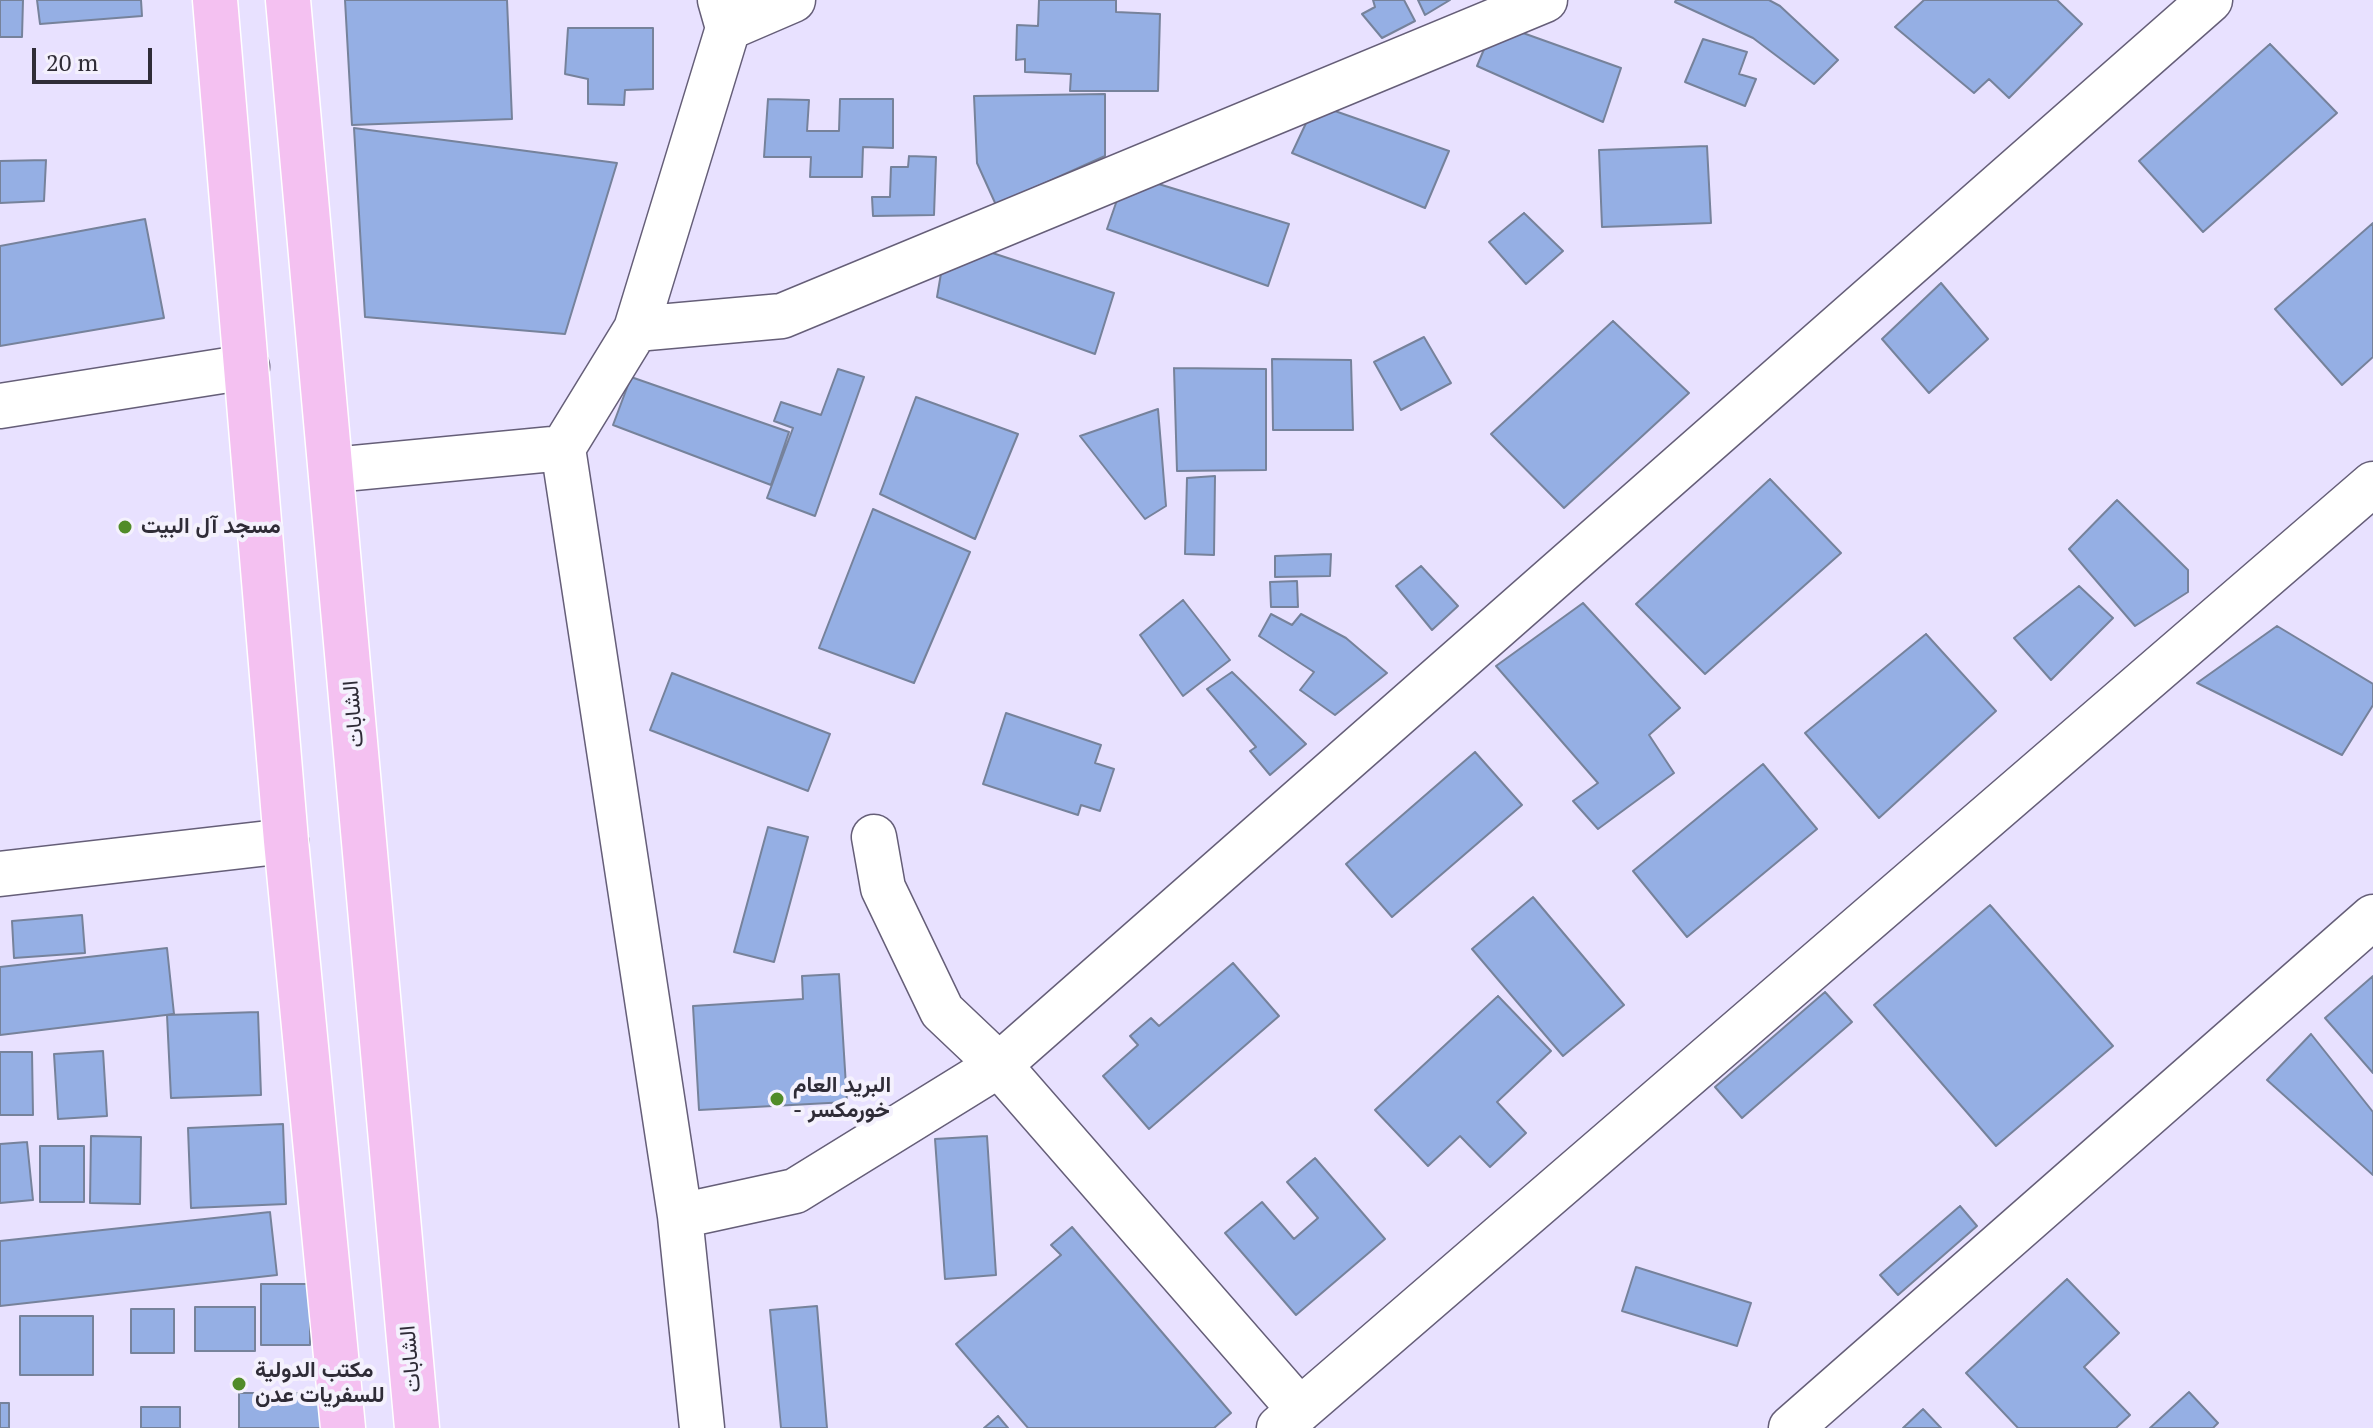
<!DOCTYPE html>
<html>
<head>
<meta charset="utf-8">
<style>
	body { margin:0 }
	#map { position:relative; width:2373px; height:1428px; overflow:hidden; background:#e8e1ff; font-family:"PT Serif",serif }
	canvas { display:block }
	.scale { position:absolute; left:32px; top:48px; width:120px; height:36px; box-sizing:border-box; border:4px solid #2f2c37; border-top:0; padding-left:10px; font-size:24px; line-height:28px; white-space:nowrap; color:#2f2c37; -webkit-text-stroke:6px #f4f1fd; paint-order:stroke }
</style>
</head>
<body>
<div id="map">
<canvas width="2373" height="1428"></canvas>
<div class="scale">20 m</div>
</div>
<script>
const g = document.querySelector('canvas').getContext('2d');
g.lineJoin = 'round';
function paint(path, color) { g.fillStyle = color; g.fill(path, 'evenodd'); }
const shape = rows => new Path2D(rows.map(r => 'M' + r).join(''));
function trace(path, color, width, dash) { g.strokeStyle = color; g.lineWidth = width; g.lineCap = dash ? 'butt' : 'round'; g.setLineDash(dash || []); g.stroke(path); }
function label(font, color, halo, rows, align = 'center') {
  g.font = font + ' "PT Serif",Vazirmatn,serif'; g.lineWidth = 8; g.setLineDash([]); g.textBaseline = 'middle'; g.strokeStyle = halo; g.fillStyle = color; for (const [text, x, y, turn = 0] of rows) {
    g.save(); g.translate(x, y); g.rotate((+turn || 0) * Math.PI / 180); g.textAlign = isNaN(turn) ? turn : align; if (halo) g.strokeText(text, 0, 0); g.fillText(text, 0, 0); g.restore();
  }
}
const building = shape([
	[0,0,23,0,22,37,0,37,0,0],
	[37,0,141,0,142,16,40,24,37,0],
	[345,0,507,0,512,119,352,125,345,0],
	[1039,0,1116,0,1116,12,1160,14,1158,91,1070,91,1071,74,1025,72,1025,59,1016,60,1017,25,1038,26,1039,0],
	[1373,0,1404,0,1415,21,1382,38,1362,14,1375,7,1373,0],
	[1418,0,1450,0,1425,15,1418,0],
	[1676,0,1769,0,1780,6,1838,60,1814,84,1753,38,1675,2,1676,0],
	[1924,0,2057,0,2082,24,2009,98,1989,79,1974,93,1895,27,1924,0],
	[1495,23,1621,68,1603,122,1477,66,1495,23],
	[568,28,653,28,653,89,625,90,624,105,588,104,588,79,565,74,568,28],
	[1703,39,1747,52,1739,74,1756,79,1745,106,1685,82,1703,39],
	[2270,44,2337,113,2203,232,2139,161,2270,44],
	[1105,94,1105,156,996,205,977,163,974,96,1105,94],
	[768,99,809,100,807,131,839,131,840,99,893,99,893,148,863,147,862,177,810,177,811,157,764,157,768,99],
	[1315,104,1449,151,1425,208,1292,153,1315,104],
	[354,128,617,163,565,334,365,317,354,128],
	[1707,146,1711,223,1602,227,1599,150,1707,146],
	[909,156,936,157,934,215,873,216,872,197,890,197,891,167,908,167,909,156],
	[46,160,44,201,0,203,0,161,46,160],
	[1126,174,1289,224,1268,286,1107,229,1126,174],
	[1524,213,1563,251,1526,284,1489,242,1524,213],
	[145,219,164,318,0,346,0,246,145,219],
	[2373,223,2373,357,2342,385,2275,309,2373,223],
	[947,238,1114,293,1095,354,937,297,947,238],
	[1941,283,1988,339,1929,393,1882,339,1941,283],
	[1613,321,1689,393,1564,508,1491,434,1613,321],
	[1424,337,1451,383,1401,410,1374,362,1424,337],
	[1272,359,1351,360,1353,430,1273,430,1272,359],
	[1174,368,1266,369,1266,470,1177,471,1174,368],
	[838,369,864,377,815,516,767,498,793,428,774,421,781,402,821,415,838,369],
	[631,377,789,432,771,485,613,425,631,377],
	[916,397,1018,434,975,539,880,494,916,397],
	[1158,409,1166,506,1145,519,1080,436,1158,409],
	[1215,476,1214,555,1185,554,1187,478,1215,476],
	[1770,479,1841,553,1705,674,1636,604,1770,479],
	[2117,500,2188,570,2188,592,2135,626,2069,549,2117,500],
	[873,509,970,552,914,683,819,648,873,509],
	[1331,554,1330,576,1275,577,1275,556,1331,554],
	[1421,566,1458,606,1432,630,1396,586,1421,566],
	[1297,581,1298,607,1271,607,1270,582,1297,581],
	[2079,586,2113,618,2051,680,2014,638,2079,586],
	[1183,600,1230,660,1183,696,1140,635,1183,600],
	[1583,603,1680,708,1649,735,1674,773,1598,829,1573,801,1598,783,1496,666,1583,603],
	[1271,614,1292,625,1301,614,1346,638,1387,673,1335,715,1300,690,1314,672,1259,636,1271,614],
	[2277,626,2373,684,2373,705,2342,755,2197,683,2277,626],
	[1926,634,1996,711,1879,818,1805,733,1926,634],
	[1232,672,1306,744,1270,775,1250,751,1256,747,1207,689,1232,672],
	[672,673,830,734,808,791,650,730,672,673],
	[1006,713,1101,745,1095,763,1114,769,1100,811,1081,805,1078,815,983,784,1006,713],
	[1475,752,1522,805,1392,917,1346,864,1475,752],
	[1763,764,1817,829,1687,937,1633,871,1763,764],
	[768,827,808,837,774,962,734,952,768,827],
	[1533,897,1624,1005,1563,1056,1472,949,1533,897],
	[1990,905,2113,1046,1996,1146,1874,1005,1990,905],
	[82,915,85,953,14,958,12,921,82,915],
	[167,948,174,1014,0,1035,0,967,167,948],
	[1233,963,1279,1016,1149,1129,1103,1076,1138,1045,1130,1036,1151,1018,1159,1026,1233,963],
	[839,974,847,1102,699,1110,693,1006,803,999,802,976,839,974],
	[2373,976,2373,1073,2325,1018,2373,976],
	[1825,992,1852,1022,1742,1118,1715,1087,1825,992],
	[1498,996,1551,1051,1497,1102,1526,1133,1490,1167,1460,1136,1428,1166,1375,1110,1498,996],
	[258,1012,261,1095,171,1098,167,1015,258,1012],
	[2311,1034,2373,1112,2373,1175,2267,1080,2311,1034],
	[103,1051,107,1116,58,1119,54,1054,103,1051],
	[0,1052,32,1052,33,1115,0,1115,0,1052],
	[283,1124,286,1204,191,1208,188,1128,283,1124],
	[91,1136,141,1137,140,1204,90,1203,91,1136],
	[987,1136,996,1275,945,1279,935,1139,987,1136],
	[27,1142,33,1200,0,1203,0,1144,27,1142],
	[40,1146,84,1146,84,1202,40,1202,40,1146],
	[1315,1158,1385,1239,1296,1315,1225,1233,1262,1202,1294,1239,1318,1218,1287,1182,1315,1158],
	[1960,1206,1977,1226,1898,1295,1880,1275,1960,1206],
	[270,1212,277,1275,0,1306,0,1241,270,1212],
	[1072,1227,1231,1413,1214,1428,1028,1428,956,1344,1061,1255,1051,1245,1072,1227],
	[1636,1267,1751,1303,1737,1346,1622,1311,1636,1267],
	[2067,1279,2119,1333,2084,1367,2130,1415,2116,1428,2018,1428,1966,1373,2067,1279],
	[261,1284,310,1284,310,1345,261,1345,261,1284],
	[817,1306,827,1428,781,1428,770,1310,817,1306],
	[195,1307,255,1307,255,1351,195,1351,195,1307],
	[131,1309,174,1309,174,1353,131,1353,131,1309],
	[20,1316,93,1316,93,1375,20,1375,20,1316],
	[2189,1392,2218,1423,2213,1428,2150,1428,2189,1392],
	[239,1393,325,1393,325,1428,239,1428,239,1393],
	[0,1403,9,1403,9,1428,0,1428,0,1403],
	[141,1407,180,1407,180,1428,141,1428,141,1407],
	[1923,1409,1941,1428,1903,1428,1923,1409],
	[998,1416,1008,1428,984,1428,998,1416]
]);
paint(building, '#95afe4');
trace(building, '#76829b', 2);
const street = shape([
	[728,28,793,0],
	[636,329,782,316,1545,0],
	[0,406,247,367],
	[563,448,636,329,728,28,720,0],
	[333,470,563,448,680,1216,702,1428],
	[874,837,883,888,942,1011,999,1065,1300,1410],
	[0,874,286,841],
	[680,1216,795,1191,999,1065,2210,0],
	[1279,1428,2373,484],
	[1791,1428,2373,917]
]);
const primary = shape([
	[215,0,286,841,343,1428],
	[288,0,417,1428]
]);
trace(street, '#655e78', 47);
trace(primary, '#fff', 47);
trace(street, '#fff', 44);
trace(primary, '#f4c1f1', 44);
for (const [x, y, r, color] of [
	[125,527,8,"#518c29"],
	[777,1099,8,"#518c29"],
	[239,1384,8,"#518c29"]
]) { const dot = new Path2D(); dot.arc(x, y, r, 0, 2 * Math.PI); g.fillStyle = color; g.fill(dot); trace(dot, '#f4f1fd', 3); }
label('bold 22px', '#2f2c37', '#f4f1fd', [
	["مسجد آل البيت",141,527],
	["البريد العام",793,1086],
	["- خورمكسر",793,1111],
	["مكتب الدولية",255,1371],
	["للسفريات عدن",255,1396]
], 'left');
label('22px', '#2f2c37', '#f4f1fd', [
	["الشابات",354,714,-95],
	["الشابات",411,1359,-95]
]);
</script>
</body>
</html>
